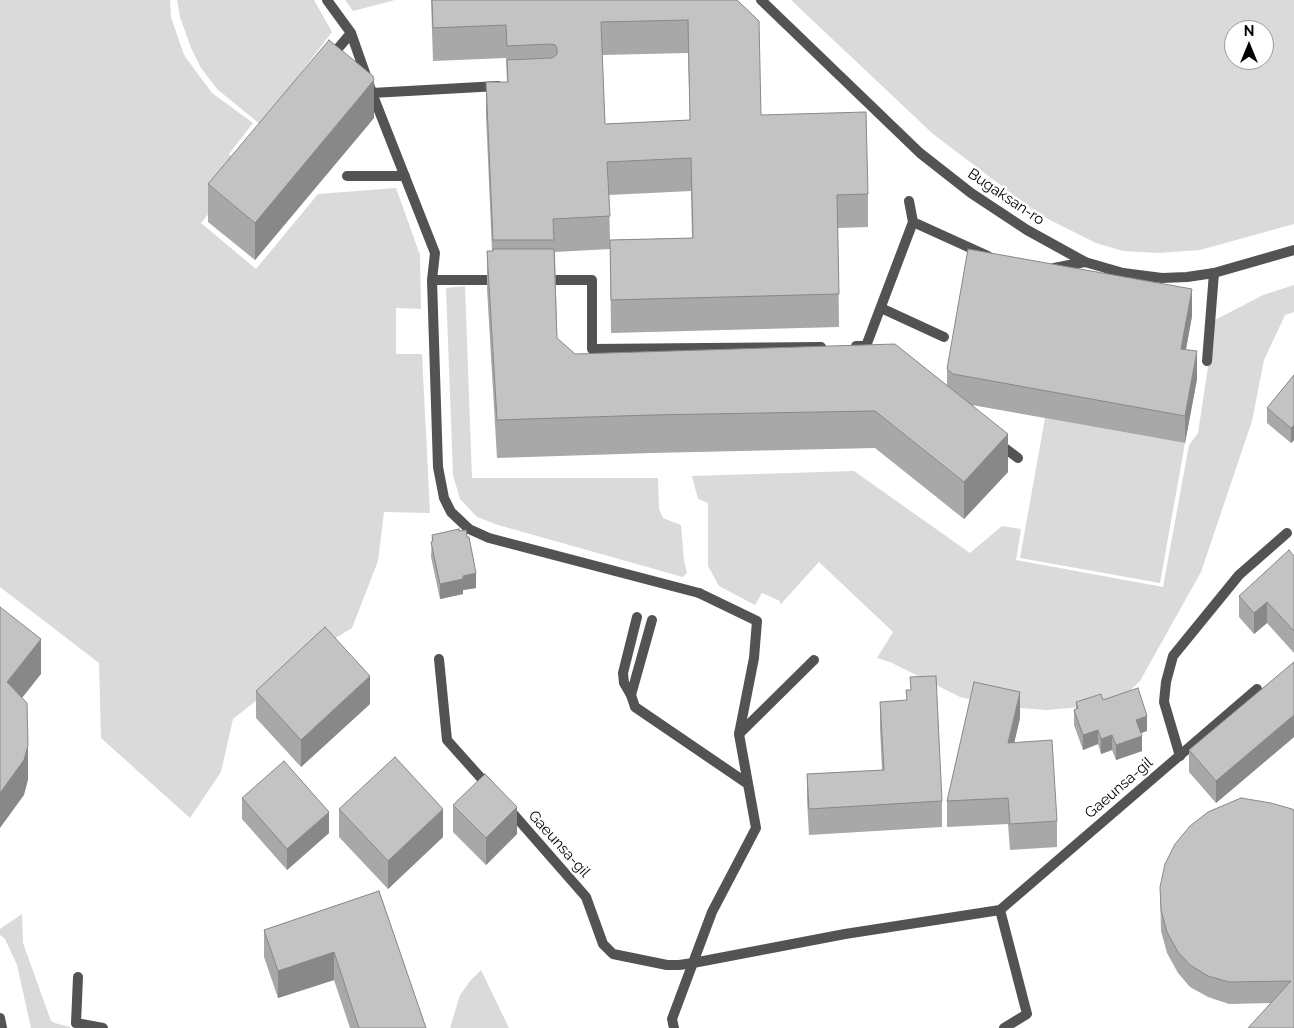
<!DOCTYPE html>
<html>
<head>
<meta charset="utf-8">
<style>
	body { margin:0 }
	#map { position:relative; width:1294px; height:1028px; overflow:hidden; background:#fff; font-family:Raleway,sans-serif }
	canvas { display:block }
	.north { position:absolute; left:1224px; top:20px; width:50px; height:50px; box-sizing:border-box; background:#fff; border:1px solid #999; border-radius:50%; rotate:0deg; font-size:14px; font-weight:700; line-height:20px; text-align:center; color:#000 }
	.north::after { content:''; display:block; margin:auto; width:18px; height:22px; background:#000; clip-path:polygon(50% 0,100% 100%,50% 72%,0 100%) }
</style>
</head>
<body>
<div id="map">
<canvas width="1294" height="1028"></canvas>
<div class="north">N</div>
</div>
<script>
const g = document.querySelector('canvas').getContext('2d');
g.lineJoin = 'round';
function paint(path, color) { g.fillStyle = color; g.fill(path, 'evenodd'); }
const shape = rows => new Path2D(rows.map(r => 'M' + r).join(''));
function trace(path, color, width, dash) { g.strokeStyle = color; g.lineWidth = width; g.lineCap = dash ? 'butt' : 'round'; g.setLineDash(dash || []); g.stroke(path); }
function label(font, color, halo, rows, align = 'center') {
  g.font = font + ' Raleway,sans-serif'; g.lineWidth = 5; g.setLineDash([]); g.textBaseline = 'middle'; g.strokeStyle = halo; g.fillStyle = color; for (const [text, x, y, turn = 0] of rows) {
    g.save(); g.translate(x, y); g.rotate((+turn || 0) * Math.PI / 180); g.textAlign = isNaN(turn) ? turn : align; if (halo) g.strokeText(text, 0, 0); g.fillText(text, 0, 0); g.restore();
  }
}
paint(shape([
	[0,0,170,0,171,17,184,55,212,93,253,123,229,154,246,168,201,223,256,269,318,194,396,188,420,255,421,309,396,308,396,354,422,354,430,513,384,512,378,561,352,628,334,639,233,719,221,772,190,818,101,738,99,663,0,587],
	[177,0,314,0,332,32,261,125,217,89,201,68,191,48,180,17],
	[345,0,395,0,353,11],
	[791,0,1294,0,1294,224,1200,250,1158,253,1123,251,1096,243,1040,215,933,134],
	[1234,30,1264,30,1264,60,1234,60],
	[1294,285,1294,312,1285,315,1264,360,1252,421,1201,572,1140,681,1116,704,1047,710,1020,708,986,703,960,697,890,662,877,658,893,632,819,562,780,605,780,601,762,593,755,605,719,586,708,566,708,503,698,499,692,476,854,471,970,553,1002,526,1021,529,1016,560,1163,587,1189,445,1198,433,1215,320,1263,295],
	[465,286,472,478,658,478,659,509,663,518,681,525,684,561,687,573,683,577,498,525,477,517,460,499,453,475,446,288],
	[1045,418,1185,443,1160,583,1020,558],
	[22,914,23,943,51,1021,55,1023,70,1027,70,1028,31,1028,17,965,5,939,0,935,0,929],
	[481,970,509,1028,450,1028,460,995,470,981]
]), '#dadada');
trace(shape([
	[327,0,351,33,372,93,435,253,432,280,438,467,444,498,451,512,469,529,489,538,699,593],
	[330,58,351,33],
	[372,93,498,86],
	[347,176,405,176],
	[909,201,913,222],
	[1054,268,1085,262],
	[432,280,501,280],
	[543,280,592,280,592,349,821,347],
	[881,308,944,337],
	[856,346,866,346,913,222,988,256],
	[1207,361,1214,273],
	[998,443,1018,458],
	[631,695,624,683,623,673,637,617],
	[631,695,652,620],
	[739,734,814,660],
	[1180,756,1164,702,1166,682,1173,656,1239,575,1287,533],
	[0,1018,2,1028]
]), '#535353', 10);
trace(shape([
	[439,659,447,740,489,787],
	[631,695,635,707,748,784],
	[509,809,586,897,603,944,613,954,667,965,679,965,693,963,845,934,1000,910,1027,1014,1004,1028],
	[1000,910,1257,689],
	[78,977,76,1023,103,1028],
	[674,1028,672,1019,712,912,756,828,739,734,754,658,757,621,699,593]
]), '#535353', 10);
trace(shape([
	[761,0,920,153,971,193,1027,230,1085,262,1123,273,1162,278,1187,277,1214,273,1294,250]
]), '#535353', 10);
paint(shape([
	[431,0,737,0,761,115,868,194,868,227,838,228,839,327,611,333,610,249,555,252,557,338,575,354,947,385,947,369,1192,316,1186,349,1197,379,1185,443,972,405,1008,472,964,519,875,448,651,453,497,458,487,289,487,251,492,251,486,115,486,82,507,82,506,58,433,61],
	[688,53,690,120,605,124,602,55],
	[691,191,692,238,610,240,609,195],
	[374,118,255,260,208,222,208,184],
	[1294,375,1294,440,1291,443,1267,423,1267,408],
	[432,535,476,588,463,590,463,594,440,599,431,557],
	[1294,556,1294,653,1267,623,1254,634,1239,617,1239,596],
	[1294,662,1294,737,1216,803,1189,772,1189,750],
	[256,691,370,704,301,767,256,718],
	[1103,700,1147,731,1140,733,1142,751,1116,760,1112,750,1101,754,1098,744,1083,750,1074,725,1074,710,1076,709,1076,702],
	[880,702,942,801,942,827,809,835,807,800,807,774,882,770,880,728],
	[1020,718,1014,743,1057,821,1057,847,1010,850,1008,824,947,827,947,801],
	[242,798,329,833,287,870,242,819],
	[453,805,517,834,486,865,453,832],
	[339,809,443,837,388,889,339,837],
	[1292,809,1294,1028,1271,1003,1229,1004,1208,997,1190,987,1178,973,1167,953,1161,931,1160,887],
	[379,891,426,1028,350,1028,334,980,278,998,264,957,264,930]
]), '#a8a8a8');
paint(shape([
	[374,80,374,118,255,260,255,223],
	[1192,289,1192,316,1181,376,1181,349],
	[1197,351,1197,379,1185,443,1185,416],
	[1294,425,1294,440,1291,443,1291,428],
	[1008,434,1008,472,964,519,964,482],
	[476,573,476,588,463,590,463,594,440,599,440,584,463,576],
	[1267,602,1267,623,1254,634,1254,613],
	[41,639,41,674,7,717,7,682],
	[370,676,370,704,301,767,301,740],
	[1020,692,1020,718,1008,769,1008,743],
	[1294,715,1294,737,1216,803,1216,781],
	[1147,716,1147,731,1136,735,1136,720],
	[1098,730,1098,744,1083,750,1083,735],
	[1112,735,1112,750,1101,754,1101,739],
	[1142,736,1142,751,1116,760,1116,745],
	[28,745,28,780,24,795,0,828,0,793],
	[517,807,517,834,486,865,486,838],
	[443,809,443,837,388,889,388,861],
	[329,812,329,833,287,870,287,849],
	[334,952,334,980,278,998,278,971]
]), '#888');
const building = shape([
	[432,0,737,0,759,21,761,115,866,112,868,194,837,195,839,294,611,300,610,240,693,238,691,158,607,162,610,216,553,219,554,240,493,240,486,82,508,82,507,60,552,58,555,56,557,54,557,48,555,45,551,44,507,46,506,25,433,28,432,0],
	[688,20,690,120,605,124,601,22,688,20],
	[329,40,373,76,374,80,255,223,208,184,329,40],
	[493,249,554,249,557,338,575,354,895,344,1008,434,964,482,875,411,651,415,497,420,487,251,493,251,493,249],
	[968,249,1192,289,1181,349,1197,351,1185,416,953,374,947,369,968,249],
	[1294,375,1294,425,1291,428,1267,408,1294,375],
	[459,529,459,531,466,530,467,537,469,537,476,573,463,576,463,579,440,584,431,542,433,541,432,535,459,529],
	[1289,550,1294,556,1294,631,1267,602,1254,613,1239,596,1289,550],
	[0,607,41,639,7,682,27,703,28,745,24,760,0,793,0,607],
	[325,627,370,676,301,740,256,691,325,627],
	[1294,662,1294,715,1216,781,1189,750,1294,662],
	[936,676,942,801,809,809,807,774,884,770,880,702,907,700,906,690,911,690,910,677,936,676],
	[974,682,1020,692,1008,743,1052,740,1057,821,1010,824,1008,798,947,801,974,682],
	[1138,688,1147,716,1136,720,1142,736,1116,745,1112,735,1101,739,1098,730,1083,735,1074,710,1078,708,1076,702,1101,694,1103,700,1138,688],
	[395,757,443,809,388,861,339,809,395,757],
	[284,761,329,812,287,849,242,798,284,761],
	[485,774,517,807,486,838,453,805,485,774],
	[1241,798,1271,803,1292,809,1294,810,1294,1028,1248,1028,1291,981,1229,982,1208,976,1190,965,1178,952,1167,932,1161,910,1160,887,1165,864,1175,844,1190,826,1208,812,1241,798],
	[379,891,426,1028,359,1028,334,952,278,971,264,930,379,891]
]);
paint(building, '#c3c3c3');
trace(building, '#888', 1);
label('15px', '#000', '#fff', [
	["Bugaksan-ro",1006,197,34],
	["Gaeunsa-gil",1119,788,-41],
	["Gaeunsa-gil",559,844,48]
]);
</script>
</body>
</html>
